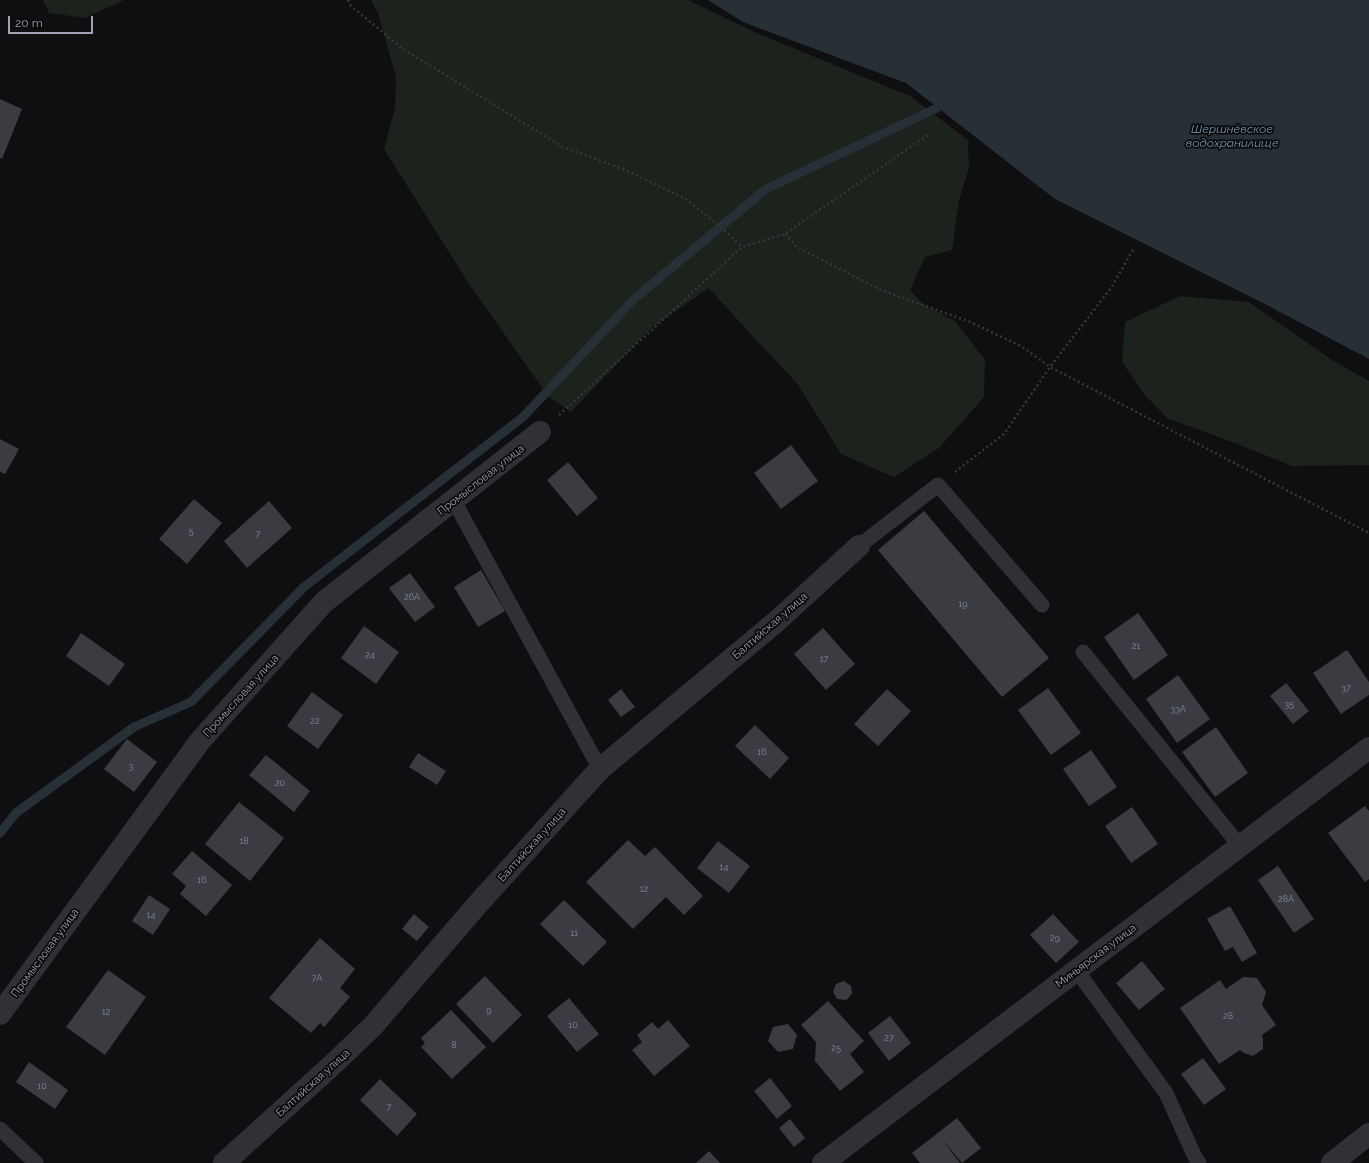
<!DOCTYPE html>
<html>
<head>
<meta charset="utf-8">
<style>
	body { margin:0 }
	#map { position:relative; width:1369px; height:1163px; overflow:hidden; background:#0f0f11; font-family:Raleway,sans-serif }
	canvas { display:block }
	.scale { position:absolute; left:8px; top:16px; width:85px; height:18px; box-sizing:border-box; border:2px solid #9fa6b2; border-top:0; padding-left:5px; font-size:12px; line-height:14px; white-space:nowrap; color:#9fa6b2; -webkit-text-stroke:3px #0a0a0c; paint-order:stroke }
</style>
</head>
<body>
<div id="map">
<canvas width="1369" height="1163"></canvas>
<div class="scale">20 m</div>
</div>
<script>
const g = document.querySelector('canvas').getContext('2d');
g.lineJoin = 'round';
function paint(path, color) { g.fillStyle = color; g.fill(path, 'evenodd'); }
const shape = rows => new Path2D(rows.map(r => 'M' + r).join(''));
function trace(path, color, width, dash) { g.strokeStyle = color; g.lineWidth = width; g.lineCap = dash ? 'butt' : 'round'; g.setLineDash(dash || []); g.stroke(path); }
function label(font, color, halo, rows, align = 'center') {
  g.font = font + ' Raleway,sans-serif'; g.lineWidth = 3.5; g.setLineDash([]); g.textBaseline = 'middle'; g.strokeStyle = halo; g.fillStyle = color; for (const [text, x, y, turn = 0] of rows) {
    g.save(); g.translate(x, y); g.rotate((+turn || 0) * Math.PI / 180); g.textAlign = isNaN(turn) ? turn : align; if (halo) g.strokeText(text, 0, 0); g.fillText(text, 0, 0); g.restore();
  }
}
paint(shape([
	[43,0,124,0,85,18,49,13],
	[371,0,688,0,759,34,910,96,968,140,969,168,959,200,952,250,925,257,910,290,923,304,955,321,985,360,984,397,939,448,894,477,841,454,797,383,756,340,709,288,650,329,571,412,548,396,469,284,384,149,395,108,396,77,378,13],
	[1180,296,1249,302,1332,360,1369,381,1369,465,1292,466,1240,445,1167,418,1146,396,1122,362,1125,322]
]), '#1b231c');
paint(shape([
	[708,0,1369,0,1369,359,1263,303,1055,199,906,83,743,22]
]), '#273036');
trace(shape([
	[0,833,16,813,134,727,191,702,304,587,523,417,634,299,766,189,937,108,946,101]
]), '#273036', 9);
paint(shape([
	[0,99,22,109,2,159,0,158],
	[0,439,19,449,5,474,0,472],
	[791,445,818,481,781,509,754,473],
	[568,462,598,498,577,516,547,480],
	[194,499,222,523,187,564,159,539],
	[269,501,292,528,247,568,224,541],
	[924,511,1049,658,1002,697,878,550],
	[481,570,505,611,478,627,454,587],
	[410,573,435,607,415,622,389,588],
	[1138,613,1168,655,1134,680,1104,637],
	[364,626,399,652,376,684,341,658],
	[823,628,855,664,826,690,794,654],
	[81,633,125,664,109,686,66,656],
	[1347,650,1369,682,1369,695,1341,714,1313,673],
	[1178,675,1210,719,1177,743,1146,699],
	[1286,683,1309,711,1293,724,1270,696],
	[1048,688,1081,733,1051,755,1018,710],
	[621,689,635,707,621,717,608,700],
	[887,689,911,711,878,746,854,724],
	[312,692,343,715,318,749,287,726],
	[755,725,789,758,770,779,735,746],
	[1216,727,1248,773,1215,797,1182,752],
	[127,739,157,762,134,792,104,769],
	[1091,750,1117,787,1089,806,1063,769],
	[418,753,446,771,437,785,409,767],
	[266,755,310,791,294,812,249,775],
	[239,802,284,838,250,881,205,844],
	[1365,806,1369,811,1369,879,1365,882,1328,833],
	[1132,807,1158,844,1131,863,1105,826],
	[628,840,645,856,655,847,703,896,684,915,666,897,633,929,586,882],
	[718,841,750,866,729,893,697,868],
	[192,851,232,885,206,916,180,894,186,886,172,874],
	[1278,866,1314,919,1294,933,1258,880],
	[149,895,170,909,153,935,132,921],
	[564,900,607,942,583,966,540,924],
	[1230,906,1257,953,1242,962,1233,947,1225,951,1207,919],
	[414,914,429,927,417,941,402,929],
	[1053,914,1079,942,1056,963,1030,935],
	[320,938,355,969,340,988,350,997,324,1027,320,1023,311,1033,269,998],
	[1142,961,1165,989,1139,1010,1116,983],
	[108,970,146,997,105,1055,66,1027],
	[485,976,522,1015,493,1043,456,1004],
	[1243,977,1257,978,1266,992,1262,1005,1276,1025,1262,1035,1263,1040,1263,1049,1253,1056,1244,1053,1240,1050,1219,1064,1180,1008,1220,980,1226,989],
	[844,981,851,986,852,994,846,1000,837,999,833,992,836,984],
	[569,998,599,1034,577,1052,547,1016],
	[828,1001,864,1041,850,1054,864,1072,840,1091,815,1061,816,1042,801,1025],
	[451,1010,486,1047,452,1079,421,1047,425,1043,421,1038],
	[890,1016,911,1043,889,1061,868,1033],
	[668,1020,690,1046,654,1076,632,1050,642,1042,637,1035,652,1022,658,1029],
	[788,1024,797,1035,793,1049,778,1052,768,1041,773,1027],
	[1203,1058,1226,1089,1204,1105,1181,1074],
	[29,1062,68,1090,55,1109,16,1082],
	[770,1078,792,1106,777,1119,754,1091],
	[380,1079,417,1114,397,1136,360,1100],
	[957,1118,981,1148,962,1163,941,1138,960,1163,920,1163,912,1153],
	[790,1119,805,1138,794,1147,779,1128],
	[709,1151,720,1163,696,1163]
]), '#3b3c41');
trace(shape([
	[348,0,351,6,403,49,563,147,623,169,684,198,715,222,742,247],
	[785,234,797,247,881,290,970,322,1021,346,1050,367,1369,533],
	[559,415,742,247,785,234,928,135],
	[955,472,1004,434,1050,367,1111,288,1134,248]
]), '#36383d', 2.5, [2, 3]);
trace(shape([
	[454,501,600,769],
	[859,546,938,485,1042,605],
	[1083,652,1240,846],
	[1077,971,1166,1093,1195,1157,1199,1163],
	[0,1129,36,1163]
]), '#303136', 15);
trace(shape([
	[0,1014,200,741,324,602,540,432],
	[224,1163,330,1067,372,1027,477,905,600,769,777,621,859,546],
	[823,1163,1369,748],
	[1332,1163,1369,1134]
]), '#303136', 22);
label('9px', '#868c96', null, [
	["5",191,531],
	["7",258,534],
	["26А",412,597],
	["19",963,604],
	["21",1136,646],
	["24",370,655],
	["17",824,659],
	["37",1346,688],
	["35",1289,704],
	["33А",1178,709],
	["22",315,721],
	["16",762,752],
	["3",131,766],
	["20",280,783],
	["18",244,841],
	["14",724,867],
	["16",202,880],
	["12",644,889],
	["28А",1286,899],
	["14",151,915],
	["11",574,933],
	["29",1055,938],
	["7А",317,978],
	["9",489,1010],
	["12",106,1012],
	["28",1228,1016],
	["10",573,1025],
	["27",889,1038],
	["8",454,1045],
	["25",836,1048],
	["10",42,1086],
	["7",389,1107]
]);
label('11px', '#9fa6b2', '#0a0a0c', [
	["Промысловая улица",481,480,-38],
	["Балтийская улица",770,626,-41],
	["Промысловая улица",241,696,-48],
	["Балтийская улица",532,845,-48],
	["Промысловая улица",45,953,-54],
	["Миньярская улица",1096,956,-37],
	["Балтийская улица",313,1083,-42]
]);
label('italic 12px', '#7396b0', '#0a0a0c', [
	["Шершнёвское",1232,129],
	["водохранилище",1232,143]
]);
</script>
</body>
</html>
